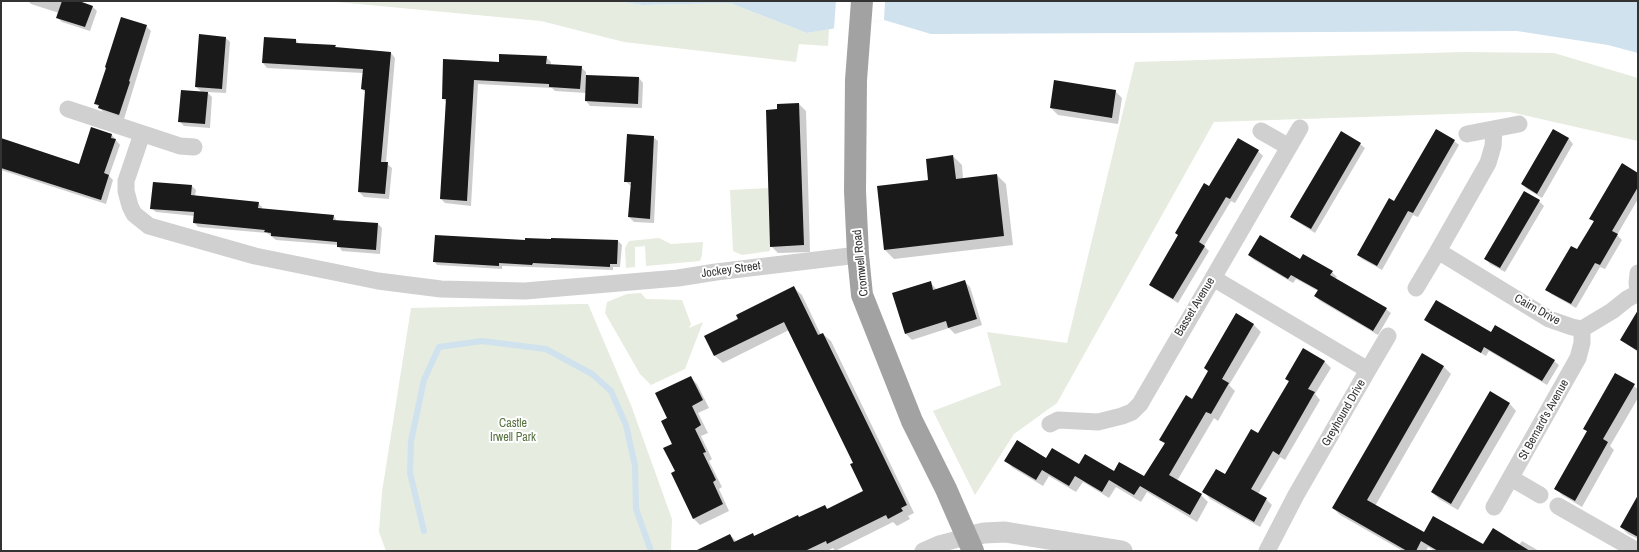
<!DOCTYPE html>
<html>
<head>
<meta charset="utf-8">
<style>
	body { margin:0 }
	#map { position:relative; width:1639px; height:552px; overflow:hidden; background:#fff; font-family:"Archivo Narrow",sans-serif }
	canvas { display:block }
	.frame { position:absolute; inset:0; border:2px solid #333; pointer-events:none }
</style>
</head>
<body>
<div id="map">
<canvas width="1639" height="552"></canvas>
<div class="frame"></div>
</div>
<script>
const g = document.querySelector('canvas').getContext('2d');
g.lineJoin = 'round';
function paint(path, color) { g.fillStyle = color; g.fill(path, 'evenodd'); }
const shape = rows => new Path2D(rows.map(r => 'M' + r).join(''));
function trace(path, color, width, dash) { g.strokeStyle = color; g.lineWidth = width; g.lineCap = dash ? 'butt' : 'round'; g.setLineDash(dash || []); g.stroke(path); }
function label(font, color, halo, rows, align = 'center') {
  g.font = font + ' "Archivo Narrow",sans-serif'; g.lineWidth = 4; g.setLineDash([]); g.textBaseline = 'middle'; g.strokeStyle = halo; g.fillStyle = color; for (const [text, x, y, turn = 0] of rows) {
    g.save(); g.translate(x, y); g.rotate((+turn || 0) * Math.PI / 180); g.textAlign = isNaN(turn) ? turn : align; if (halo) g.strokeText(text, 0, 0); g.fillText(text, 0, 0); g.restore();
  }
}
paint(shape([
	[326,1,614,1,643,5,730,3,807,33,829,29,828,46,799,44,796,62,624,42,541,21],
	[1463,52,1554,53,1638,78,1638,141,1510,112,1214,122,1057,403,1014,434,975,495,933,411,1001,385,987,332,1067,343,1135,62],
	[768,188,770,251,742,255,733,251,730,190],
	[659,238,671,244,703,242,702,255,700,261,646,266,645,246,635,247,635,267,626,268,625,248,629,241],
	[641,293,646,299,682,300,691,324,689,328,703,322,685,369,651,385,640,374,605,313,607,302,627,294],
	[580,304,588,304,631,405,672,519,671,551,386,551,379,532,382,492,411,308]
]), '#e6ecdf');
paint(shape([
	[614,1,1638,1,1638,53,1608,45,1517,31,931,34,884,20,807,33,730,3,643,5]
]), '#cfe2ee');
paint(shape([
	[836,1,885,1,884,20,834,29]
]), '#fff');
paint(shape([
	[28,1,76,1,92,6,97,11,90,31,62,22,57,17,59,13,31,4],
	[146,26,151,31,124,119,104,113,95,103],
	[226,38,230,42,226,93,207,92,212,97,210,128,184,126,179,121,202,92,196,87],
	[296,40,299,44,335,46,337,49,391,53,395,58,386,163,392,168,389,199,364,197,359,192,366,93,362,89,363,73,267,68,263,63],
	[546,57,551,62,551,65,581,67,586,72,586,76,639,78,643,83,642,108,590,106,586,101,586,93,555,91,552,88,478,84,471,206,445,203,441,199,446,102,443,98,500,63],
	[1115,91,1122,98,1118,124,1058,115,1051,108],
	[799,104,806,111,810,252,778,253,771,246],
	[92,129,112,135,120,145,109,176,113,180,106,204,1,170,1,139,79,165],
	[1553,130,1569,139,1573,144,1542,198,1527,189,1522,184],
	[653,137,658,141,654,223,634,222,629,217,631,186,625,181],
	[1454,141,1459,145,1418,217,1413,215,1382,270,1362,259,1358,255,1395,202],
	[1360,144,1365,148,1315,233,1296,221,1291,217],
	[1258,151,1263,156,1235,203,1231,201,1204,246,1209,251,1178,303,1155,289,1150,285],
	[953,156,962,165,963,179,997,175,1006,184,1013,245,894,259,885,250,930,181],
	[1638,174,1638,199,1617,235,1622,240,1605,269,1600,267,1576,308,1551,294,1547,290,1577,251,1594,222,1591,218],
	[192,186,196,190,195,196,258,203,262,207,262,209,333,215,337,221,378,224,382,228,380,254,342,251,338,245,276,240,267,233,198,227,194,222,195,216,156,212,151,208],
	[1539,201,1544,206,1505,272,1490,264,1486,259],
	[552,239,618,241,622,245,620,267,613,267,613,270,502,266,502,269,437,265,434,261,526,241,552,240],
	[1249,255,1301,260,1332,272,1337,277,1335,279,1386,309,1391,313,1378,335,1320,301,1315,296,1318,291,1296,279,1293,283,1254,260],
	[964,281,970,287,982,325,955,334,949,328,912,340,906,334,930,282,937,290],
	[794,288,802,295,821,335,823,334,831,341,914,513,908,516,910,519,897,526,893,522,835,551,833,548,827,551,698,551,730,535,737,542,753,534,755,537,825,506,828,509,865,491,854,463,789,330,723,363,715,356,705,336],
	[1237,315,1254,325,1261,332,1229,385,1235,391,1218,421,1214,418,1177,481,1201,495,1208,502,1197,522,1147,492,1141,502,1116,487,1109,498,1083,482,1076,492,1049,476,1043,486,1013,468,1006,461,1046,459,1145,478,1165,444,1161,440,1192,401,1209,371],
	[1638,318,1638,352,1621,340],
	[1425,320,1491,333,1554,361,1559,365,1547,385,1489,351,1486,356,1430,324],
	[1422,354,1444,367,1451,374,1375,506,1424,534,1471,551,1435,551,1428,547,1426,551,1403,551,1340,515,1333,508],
	[1324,361,1331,368,1315,394,1320,400,1285,460,1280,457,1258,494,1266,499,1272,505,1260,527,1210,499,1204,492,1225,476,1258,435,1289,382,1286,379],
	[1615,374,1638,389,1638,398,1610,446,1614,450,1582,507,1562,495,1555,488,1588,432,1584,429],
	[690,377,697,384,709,408,698,413,708,433,701,436,712,459,709,461,722,487,719,489,729,511,700,525,693,518,676,471,668,419],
	[1510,404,1516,411,1458,510,1439,499,1432,492],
	[1638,497,1638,539,1628,534,1621,527],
	[1522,541,1539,551,1480,551,1519,545]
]), '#0003');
trace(shape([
	[424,531,410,473,411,441,424,380,439,347,482,341,546,349,592,374,611,391,626,425,635,466,636,509,651,551]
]), '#cfe2ee', 6);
paint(shape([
	[62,1,79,1,93,6,85,27,56,18],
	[121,17,147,25,129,81,130,82,119,115,98,108,99,105,94,104,106,68,105,67],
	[199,34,226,37,222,89,195,87],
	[264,37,296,39,296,43,336,45,335,47,391,52,381,162,388,162,385,194,358,192,365,90,361,89,363,69,262,63],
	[499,54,547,56,546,64,582,66,580,89,549,87,549,84,474,80,467,201,440,199,446,99,442,99,443,59,499,62],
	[586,75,639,77,638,104,585,101],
	[1054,80,1116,90,1112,118,1050,108],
	[181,90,208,92,205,124,178,122],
	[799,103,804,245,770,247,766,110,777,109,777,104],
	[91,127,112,134,111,138,116,139,104,173,109,175,101,200,1,168,1,138,79,164],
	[1436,129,1455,140,1413,213,1408,211,1377,266,1357,255,1389,198,1394,201],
	[1553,129,1569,138,1537,194,1521,184],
	[1341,131,1361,143,1311,229,1290,217],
	[627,134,654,136,650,219,628,217,631,182,624,182],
	[1238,138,1259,150,1230,199,1226,197,1199,242,1205,246,1173,299,1149,285,1178,235,1175,233,1204,183,1209,186],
	[953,155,956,179,997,174,1004,236,884,250,877,186,928,180,926,159],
	[1622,163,1638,173,1638,187,1612,231,1618,234,1600,265,1595,263,1571,304,1545,290,1571,246,1577,249,1594,221,1589,219],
	[153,182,192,185,191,195,259,202,258,208,334,215,333,220,378,223,376,250,337,247,337,242,271,236,271,233,264,232,265,230,193,223,194,212,150,209],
	[1524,191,1540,200,1500,268,1484,259],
	[435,235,525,240,525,238,551,239,551,238,618,240,617,264,610,264,610,267,533,263,532,265,499,263,499,266,433,262],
	[1260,235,1300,259,1303,254,1333,271,1330,275,1387,308,1373,331,1314,296,1318,290,1291,275,1288,279,1248,255],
	[965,280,977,319,948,328,946,321,905,334,892,293,931,281,933,290],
	[794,286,818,335,823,333,907,505,901,508,903,511,888,519,886,515,827,544,826,541,805,551,695,551,730,534,734,542,753,533,754,536,798,515,799,517,825,505,827,509,863,491,850,464,853,463,784,322,714,356,704,336,738,319,736,315],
	[1436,300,1491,332,1495,325,1555,360,1542,381,1484,347,1481,353,1424,320],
	[1638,310,1638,351,1620,340],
	[1236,313,1254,324,1222,379,1229,383,1211,414,1206,412,1169,475,1202,494,1190,515,1140,486,1134,495,1109,480,1102,492,1075,476,1069,486,1042,470,1036,480,1004,461,1017,440,1046,458,1052,448,1079,464,1085,454,1114,471,1119,462,1144,476,1165,443,1159,440,1186,395,1192,399,1208,371,1204,368],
	[1303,348,1325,361,1308,389,1315,392,1279,455,1273,451,1251,489,1267,498,1254,522,1202,492,1216,469,1225,474,1251,429,1258,433,1289,381,1285,379],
	[1422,353,1444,366,1367,500,1424,532,1433,516,1483,544,1493,528,1530,551,1438,551,1421,541,1416,551,1407,551,1332,508],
	[1615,373,1635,384,1603,439,1608,442,1575,501,1554,489,1587,431,1583,429],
	[691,376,703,400,692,406,701,425,695,429,706,452,703,453,716,480,713,482,723,504,693,519,671,473,675,471,663,448,672,444,661,421,667,418,655,393],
	[1490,391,1510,403,1451,504,1431,492],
	[1638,495,1638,537,1620,527]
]), '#1a1a1a');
trace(shape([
	[68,109,180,146,194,147],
	[1494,130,1493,146,1488,163,1438,251,1549,319,1572,327,1582,329,1612,311,1627,299,1638,293],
	[1261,131,1289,147],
	[142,134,126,181,126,191,130,206,134,214,149,226,255,256,378,281,441,289,525,291,678,278,716,272,858,255],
	[1467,134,1519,124],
	[1638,273,1637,283,1638,290],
	[1213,278,1368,370,1296,495,1267,551],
	[1416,288,1438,251],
	[1368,370,1388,336],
	[1050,424,1058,420,1098,422,1122,416,1132,412,1140,404,1300,128],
	[1511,478,1540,495],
	[1558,506,1637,551],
	[1494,507,1578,358,1582,343,1582,329],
	[923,551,939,544,966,537]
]), '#d0d0d0', 17);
trace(shape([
	[966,537,984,533,1005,532,1122,551]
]), '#d0d0d0', 21);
trace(shape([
	[862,1,856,80,855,191,858,255,862,295,912,421,946,489,973,551]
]), '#a2a2a2', 22);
label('12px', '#333', '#fff', [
	["Cromwell Road",861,263,-96],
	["Jockey Street",731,270,-8],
	["Basset Avenue",1195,307,-59],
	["Cairn Drive",1537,310,29],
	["Greyhound Drive",1344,413,-60],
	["St Bernard's Avenue",1544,420,-61]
]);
label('12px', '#56703f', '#fff', [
	["Castle",513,424],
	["Irwell Park",513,438]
]);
</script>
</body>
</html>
